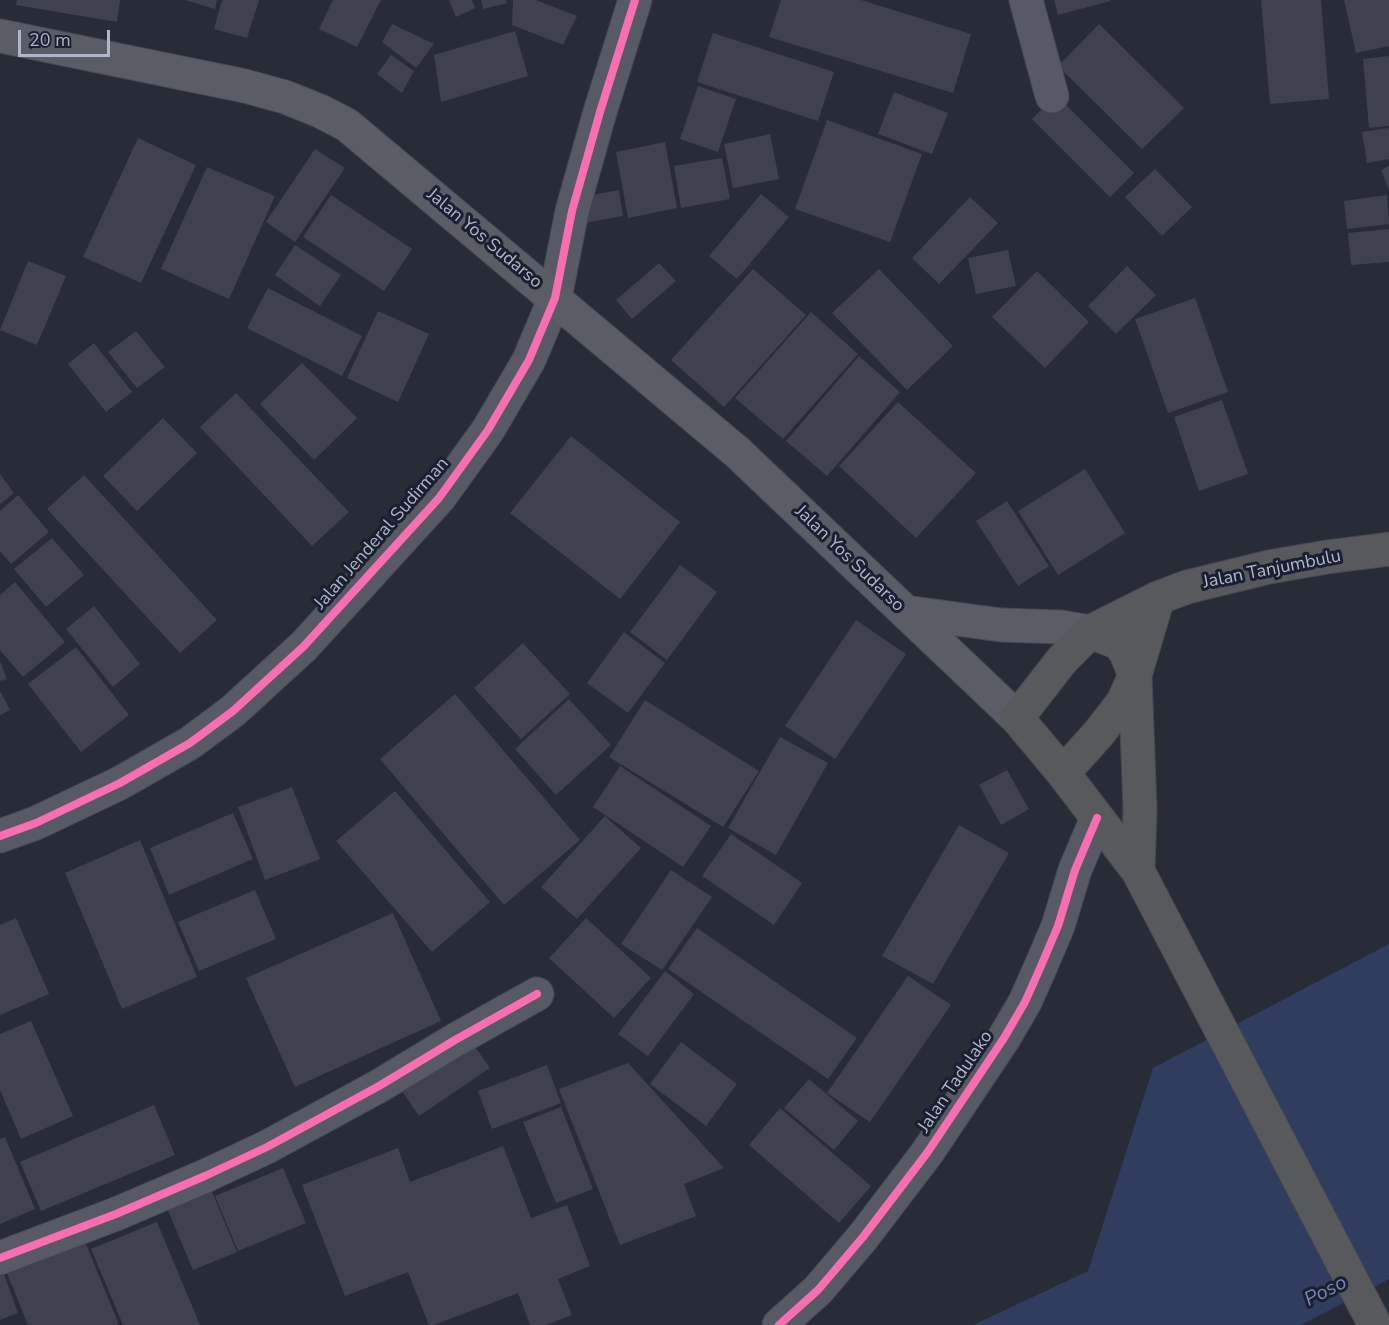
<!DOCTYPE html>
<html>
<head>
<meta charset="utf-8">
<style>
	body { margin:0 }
	#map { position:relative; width:1389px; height:1325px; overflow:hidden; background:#272c36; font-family:"Nunito Sans",sans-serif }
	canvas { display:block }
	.scale { position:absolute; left:18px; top:30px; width:92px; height:27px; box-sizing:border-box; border:3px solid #b0b6c8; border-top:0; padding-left:8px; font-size:18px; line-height:21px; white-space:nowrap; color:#b0b6c8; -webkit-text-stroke:4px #1a2031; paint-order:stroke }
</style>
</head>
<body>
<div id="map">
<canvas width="1389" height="1325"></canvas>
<div class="scale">20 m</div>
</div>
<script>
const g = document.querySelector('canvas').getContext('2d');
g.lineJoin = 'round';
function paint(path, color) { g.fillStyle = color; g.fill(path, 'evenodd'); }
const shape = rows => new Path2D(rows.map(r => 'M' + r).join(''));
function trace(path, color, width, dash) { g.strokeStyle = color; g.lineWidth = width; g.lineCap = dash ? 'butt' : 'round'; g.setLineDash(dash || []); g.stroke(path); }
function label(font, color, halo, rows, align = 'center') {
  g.font = font + ' "Nunito Sans",sans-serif'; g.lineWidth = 6; g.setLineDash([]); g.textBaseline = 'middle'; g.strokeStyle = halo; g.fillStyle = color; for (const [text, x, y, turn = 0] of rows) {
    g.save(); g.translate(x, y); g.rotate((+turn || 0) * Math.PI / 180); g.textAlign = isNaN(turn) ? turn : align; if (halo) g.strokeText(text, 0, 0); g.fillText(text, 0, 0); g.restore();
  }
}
paint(shape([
	[1389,944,1389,1279,1301,1325,973,1325,1088,1271,1153,1068]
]), '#313d5e');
paint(shape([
	[17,0,120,0,117,22,16,5],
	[185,0,217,0,215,9],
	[222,0,259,0,247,38,214,29],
	[333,0,381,0,357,47,319,29],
	[449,0,472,0,475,8,456,17],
	[481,0,506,0,507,3,483,9],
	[513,0,536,0,577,16,563,45,512,25],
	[781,0,861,0,971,34,953,93,769,37],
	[1054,0,1110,0,1110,1,1058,15],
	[1261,0,1321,0,1329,99,1270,104],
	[1344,0,1389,0,1389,46,1356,53],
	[392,24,434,44,416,68,382,42],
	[1099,24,1184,108,1142,149,1058,66],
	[515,31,528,76,441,102,434,55],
	[713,33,834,72,818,121,697,82],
	[391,55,414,71,402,93,377,74],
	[1389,56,1389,126,1369,128,1363,59],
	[698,86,736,99,718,152,680,139],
	[894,92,948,113,932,154,878,134],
	[1056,95,1134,173,1110,197,1032,119],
	[827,120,922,154,890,242,795,209],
	[1389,128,1389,159,1367,163,1362,132],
	[770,134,779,179,733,188,724,144],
	[138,138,196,165,141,283,83,257],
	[665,142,677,208,628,218,616,152],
	[315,149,345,168,295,242,266,222],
	[722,158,730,199,681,208,674,166],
	[1389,166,1389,190,1381,170],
	[207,167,275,196,229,299,161,269],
	[1155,169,1192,207,1162,236,1125,197],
	[619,190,623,216,584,223,580,197],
	[761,194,789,217,737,279,709,256],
	[331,195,412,249,384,291,303,237],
	[1387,195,1389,224,1347,229,1344,201],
	[970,197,998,223,939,284,912,258],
	[1389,229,1389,262,1351,265,1348,233],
	[295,245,341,275,320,306,275,275],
	[1008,250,1016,286,976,294,968,258],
	[28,261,66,276,37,345,0,330],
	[659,263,676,281,632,319,616,300],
	[1127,266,1156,295,1116,334,1088,306],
	[753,269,806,315,724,407,671,360],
	[879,269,953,346,907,390,832,313],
	[1037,271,1089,322,1045,368,992,317],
	[268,288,362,336,342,376,247,328],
	[1195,298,1228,392,1168,413,1135,319],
	[378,311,429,334,398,402,347,378],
	[811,312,858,354,783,439,735,398],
	[136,331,165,367,137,388,108,352],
	[94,343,132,392,106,412,68,364],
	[859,356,900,392,827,476,786,441],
	[302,363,357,418,314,460,260,404],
	[236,393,349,512,312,546,200,427],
	[1222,400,1248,474,1199,491,1174,417],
	[898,402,976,473,916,538,839,466],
	[163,418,197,453,137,511,103,476],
	[571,436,680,522,620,599,510,513],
	[1085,469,1125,533,1058,575,1018,511],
	[0,474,14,493,0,504],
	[84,475,217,620,180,653,47,509],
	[18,495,49,532,11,564,0,551,0,511],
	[1007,501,1049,566,1018,586,976,521],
	[52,538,84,575,46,607,14,569],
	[680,565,717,592,667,660,630,632],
	[15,582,65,642,23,677,0,650,0,595],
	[94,606,140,664,113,687,66,629],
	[856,620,906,654,835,759,785,726],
	[624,632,665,663,628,713,587,683],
	[523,643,570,694,521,739,474,688],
	[76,647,129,715,81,752,28,684],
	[0,661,7,679,0,681],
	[0,691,10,710,0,715],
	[455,694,580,840,504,905,380,759],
	[569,699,611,745,556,795,515,749],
	[645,700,759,771,723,827,609,757],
	[780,737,828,763,776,855,728,828],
	[620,766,711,826,683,867,593,807],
	[1007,770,1029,809,1001,825,979,785],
	[292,787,320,859,265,880,238,807],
	[395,791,490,902,432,952,336,841],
	[233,813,253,859,169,895,150,848],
	[605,816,641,848,577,919,541,887],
	[959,825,1009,853,933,984,882,956],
	[731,834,802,883,774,925,702,876],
	[140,840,197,977,122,1009,65,873],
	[671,870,712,897,662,970,621,944],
	[255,890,276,939,199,971,178,922],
	[393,913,441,1021,295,1087,246,978],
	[16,918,49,994,0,1015,0,925],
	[586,918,651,978,614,1018,549,958],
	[697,928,857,1038,828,1079,668,969],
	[665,971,694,994,648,1056,618,1034],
	[908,976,951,1005,870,1122,827,1093],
	[31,1021,73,1116,21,1139,0,1090,0,1034],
	[466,1034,490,1068,419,1116,395,1081],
	[681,1042,737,1084,706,1126,650,1084],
	[628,1063,724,1168,684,1184,696,1216,620,1245,559,1089],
	[547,1065,561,1103,492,1129,478,1091],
	[809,1079,858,1121,834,1150,784,1108],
	[154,1105,175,1155,41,1211,20,1162],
	[561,1107,593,1189,556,1203,523,1122],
	[780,1108,871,1186,839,1223,749,1145],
	[5,1137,35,1209,0,1224,0,1139],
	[503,1146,531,1218,567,1205,590,1266,558,1279,572,1315,546,1325,530,1325,518,1293,434,1325,429,1325,408,1272,345,1296,302,1185,398,1148,410,1182],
	[283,1168,306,1223,238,1251,215,1196],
	[208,1182,237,1252,193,1270,164,1201],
	[157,1222,200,1325,123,1325,91,1249],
	[84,1239,119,1325,28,1325,6,1271],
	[0,1263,18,1313,0,1320]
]), '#3f424c');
const minor = shape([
	[1026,0,1052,96],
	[0,836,36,823,120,783,190,743,233,711,304,646,439,498,488,430,529,360,555,298,572,211,600,112,635,0],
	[0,1258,116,1214,205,1176,267,1147,379,1086,455,1040,537,994],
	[779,1325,818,1290,863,1237,927,1153,1004,1038,1025,1002,1041,966,1058,926,1075,870,1097,818]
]);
const major = shape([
	[0,36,245,86,285,97,320,111,347,125,737,452,1017,718],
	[905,612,1001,625,1061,627,1090,632]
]);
const highway = shape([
	[1090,632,1119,643,1126,653,1135,675,1140,809,1138,871],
	[1063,773,1099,733,1123,702,1135,675,1158,598],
	[1375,1325,1138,871,1063,773,1017,718,1062,660,1090,632,1158,598,1187,587,1269,567,1327,557,1389,549]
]);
trace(minor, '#43474f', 35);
trace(major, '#444953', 35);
trace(highway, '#444851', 35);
trace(minor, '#575a64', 33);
trace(major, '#5a5c66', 33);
trace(highway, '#58595d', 33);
trace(shape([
	[0,836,36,823,120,783,190,743,233,711,304,646,439,498,488,430,529,360,555,298,572,211,600,112,635,0],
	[0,1258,116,1214,205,1176,267,1147,379,1086,455,1040,537,994],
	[779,1325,818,1290,863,1237,927,1153,1004,1038,1025,1002,1041,966,1058,926,1075,870,1097,818]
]), '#f96db3', 8);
label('18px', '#b0b6c8', '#1a2031', [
	["Jalan Yos Sudarso",484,239,40],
	["Jalan Jenderal Sudirman",382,534,-49],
	["Jalan Yos Sudarso",849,559,44],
	["Jalan Tanjumbulu",1272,570,-11],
	["Jalan Tadulako",956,1082,-56]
]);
label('italic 20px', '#7687b2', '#1a2031', [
	["Poso",1326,1292,-27]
]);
</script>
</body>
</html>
